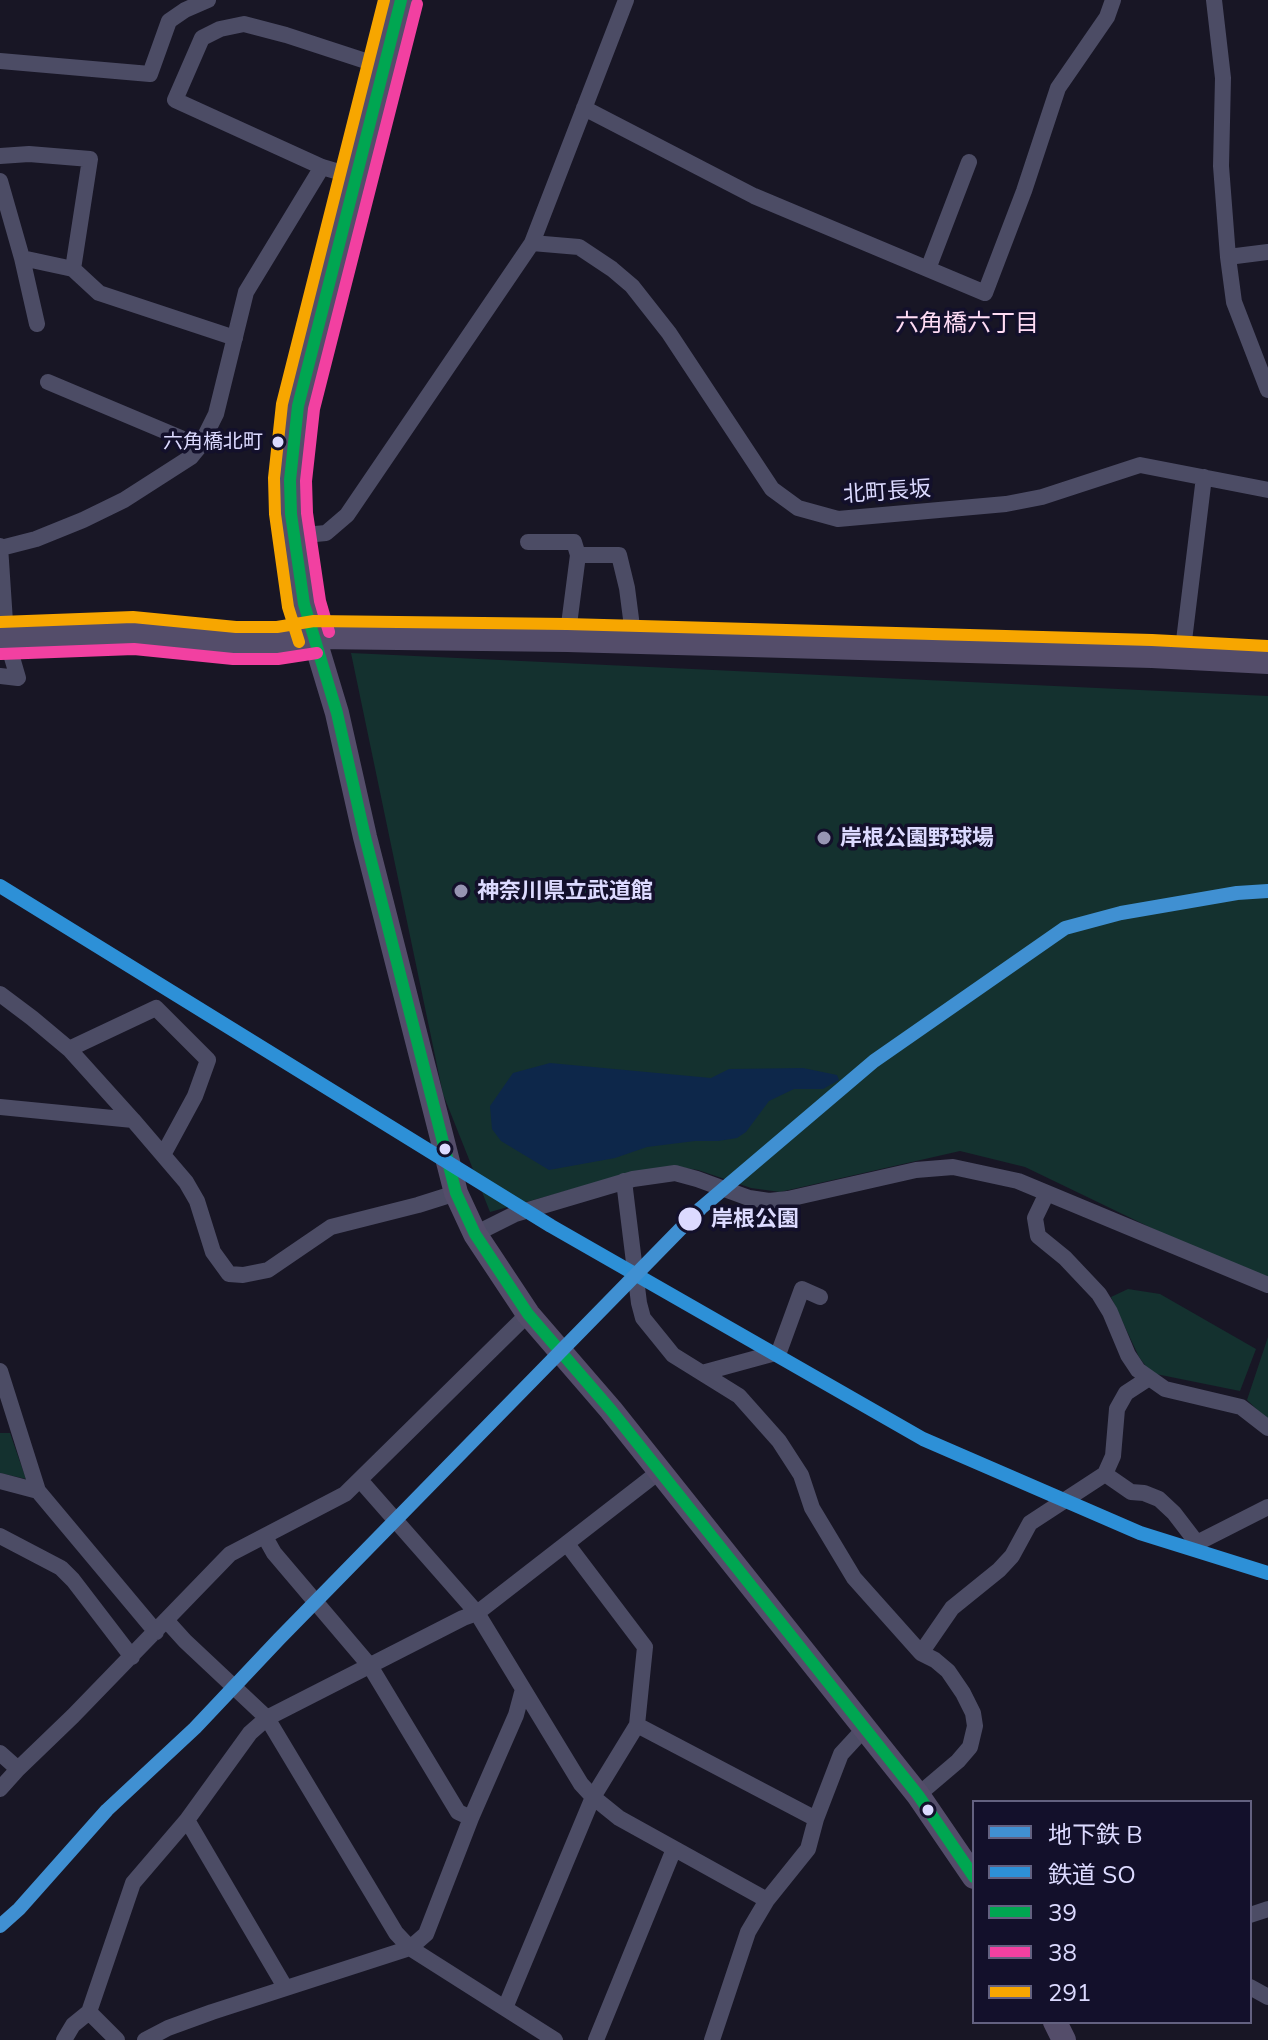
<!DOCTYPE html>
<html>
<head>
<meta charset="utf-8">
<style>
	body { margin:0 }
	#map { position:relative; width:1268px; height:2040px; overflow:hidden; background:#181625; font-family:Mulish,"Noto Sans JP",sans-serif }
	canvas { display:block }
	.legend { position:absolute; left:972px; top:1800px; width:280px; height:224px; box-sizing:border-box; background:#13102b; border:2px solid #636180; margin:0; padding:10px 14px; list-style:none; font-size:24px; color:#dcdaff }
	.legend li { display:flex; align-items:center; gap:16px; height:40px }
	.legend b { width:40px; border:2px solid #636180 }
</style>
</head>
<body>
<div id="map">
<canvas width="1268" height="2040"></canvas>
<ul class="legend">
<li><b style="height:10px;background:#4090d2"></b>地下鉄 B</li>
<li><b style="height:10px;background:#2d90d7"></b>鉄道 SO</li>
<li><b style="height:10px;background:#00a651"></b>39</li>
<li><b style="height:10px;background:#f240a1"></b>38</li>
<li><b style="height:10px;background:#f7a600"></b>291</li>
</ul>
</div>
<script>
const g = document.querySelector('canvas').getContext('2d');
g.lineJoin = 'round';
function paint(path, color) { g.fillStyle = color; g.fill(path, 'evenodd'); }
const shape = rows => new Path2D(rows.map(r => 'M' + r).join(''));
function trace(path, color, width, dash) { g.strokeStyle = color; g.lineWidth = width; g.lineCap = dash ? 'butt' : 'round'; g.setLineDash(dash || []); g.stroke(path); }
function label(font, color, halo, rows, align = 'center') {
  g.font = font + ' Mulish,"Noto Sans JP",sans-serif'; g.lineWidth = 7; g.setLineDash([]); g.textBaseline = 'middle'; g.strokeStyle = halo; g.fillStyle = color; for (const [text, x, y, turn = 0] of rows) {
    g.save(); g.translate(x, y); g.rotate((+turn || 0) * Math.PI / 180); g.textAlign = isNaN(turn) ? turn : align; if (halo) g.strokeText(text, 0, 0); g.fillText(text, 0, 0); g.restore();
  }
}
paint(shape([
	[351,653,1268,696,1268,1277,1166,1235,1025,1167,960,1151,780,1192,751,1188,698,1170,672,1166,638,1171,490,1212,443,1094],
	[1128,1289,1160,1294,1256,1349,1240,1391,1151,1373,1139,1357,1111,1297],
	[1268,1337,1268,1420,1247,1400],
	[0,1433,10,1433,26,1479,0,1473]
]), '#14312f');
paint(shape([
	[550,1063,711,1078,729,1069,803,1068,837,1075,839,1080,823,1089,794,1089,769,1101,746,1132,737,1138,718,1141,695,1141,647,1147,615,1158,549,1170,501,1141,492,1129,490,1106,513,1073]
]), '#0d274a');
trace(shape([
	[1214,0,1223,78,1221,166,1228,257,1234,302,1268,390],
	[0,61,150,74,169,21,185,10,208,0],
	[584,108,754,196,985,293,1024,191,1058,88,1107,17,1113,0],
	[0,156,29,154,90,159,73,269,22,258],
	[356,177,322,167,175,100,202,38,220,29,244,24,286,35,384,67],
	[0,181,22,258,37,324],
	[532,243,579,247,612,269,632,286,669,333,772,489,798,508,838,519,1006,504,1042,497,1140,465,1268,490],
	[1228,257,1268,252],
	[73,269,99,293,235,338],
	[928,269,969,162],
	[48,382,200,446],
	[294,536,326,533,347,515,532,243,626,0],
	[528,542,574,542,578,555,567,640],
	[0,546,6,637,18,678,0,676],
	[1,548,36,539,83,520,124,500,191,457,200,446,216,414,246,292,322,167],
	[578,555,619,555,627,588,634,642],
	[1182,657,1204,477],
	[0,994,32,1018,69,1049,133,1120],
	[69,1049,156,1008,208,1060,195,1096,163,1155],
	[0,1107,133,1120,186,1182,197,1201,213,1252,229,1274,243,1275,268,1270,331,1227,418,1205,456,1193],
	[624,1181,639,1303,643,1318,673,1355,739,1396,779,1441,801,1475,812,1508,854,1578,921,1653,935,1660,948,1671,963,1693,973,1713,975,1726,970,1747,958,1761,918,1795],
	[1047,1193,1035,1218,1038,1236,1065,1258,1099,1294,1110,1312,1128,1355,1138,1370,1165,1389,1241,1407,1268,1428],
	[475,1234,515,1214,633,1179,675,1173,697,1179,749,1198,769,1201,788,1199,916,1170,953,1167,1018,1181,1268,1285],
	[0,1371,38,1491,156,1632],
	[702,1373,779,1352,802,1289,820,1297],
	[1105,1474,1131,1492,1144,1493,1159,1499,1174,1513,1197,1543,1268,1507],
	[360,1480,477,1613,581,1784,593,1797,619,1818,767,1900],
	[0,1481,38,1491],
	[0,1536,61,1568,73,1580,132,1657],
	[265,1537,274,1553,370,1666,458,1812,471,1818],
	[166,1620,185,1641,267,1718,396,1933,410,1948,555,2040],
	[921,1653,952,1608,999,1570,1012,1556,1030,1523,1105,1474,1113,1456,1117,1409,1126,1393,1149,1378],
	[637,1725,816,1819],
	[0,1753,18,1769],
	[0,1789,18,1769,73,1716,230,1554,345,1494,528,1314],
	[187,1820,285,1987],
	[1250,1915,1268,1909],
	[1250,1987,1268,1997],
	[505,2008,593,1797,637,1725,645,1647,567,1544],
	[89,2012,117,2040],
	[64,2040,73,2025,89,2012,133,1883,187,1820,250,1733,267,1718,463,1618,477,1613,660,1471],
	[145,2040,168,2028,212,2012,410,1948,426,1934,471,1818,516,1715,523,1689],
	[596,2040,674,1849],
	[712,2040,748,1932,767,1900,808,1849,816,1819,841,1754,865,1728]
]), '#4c4c65', 16);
trace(shape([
	[401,0,298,406,290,480,291,514,304,604,337,713,365,837,456,1193,475,1234,528,1314,611,1410,918,1795,974,1877],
	[0,638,134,633,235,643,278,643,314,637,567,640,1152,656,1268,662],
	[1055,2022,1064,2040]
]), '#544d6a', 24);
trace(shape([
	[401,0,298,406,290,480,291,514,304,604,337,713,365,837,456,1193,475,1234,528,1314,611,1410,918,1795,974,1877]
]), '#00a651', 12);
trace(shape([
	[329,632,320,601,307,513,306,481,314,409,417,4],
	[1,654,134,649,233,659,278,659,317,653]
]), '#f240a1', 12);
trace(shape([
	[0,622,133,617,236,627,277,627,314,621,567,624,1152,640,1268,646],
	[299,642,288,607,275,514,274,478,282,404,384,0]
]), '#f7a600', 12);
trace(shape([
	[0,886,551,1226,923,1439,1140,1533,1268,1573]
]), '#2d90d7', 14);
trace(shape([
	[0,1926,19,1909,107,1810,195,1728,279,1639,701,1208,874,1061,1065,928,1121,913,1237,893,1268,891]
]), '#4090d2', 14);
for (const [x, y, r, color] of [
	[278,442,7,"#dcdaff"],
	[824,838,8,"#9795b3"],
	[461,891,8,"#9795b3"],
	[445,1149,7,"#dcdaff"],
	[690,1219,13,"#dcdaff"],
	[928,1810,7,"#dcdaff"]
]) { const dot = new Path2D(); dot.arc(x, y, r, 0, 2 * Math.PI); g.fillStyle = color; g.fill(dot); trace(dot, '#13102b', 3); }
label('20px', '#dcdaff', '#13102b', [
	["六角橋北町",263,442]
], 'right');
label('22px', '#dcdaff', '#13102b', [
	["北町長坂",887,492,-4]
]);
label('bold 22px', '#dcdaff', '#13102b', [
	["岸根公園野球場",840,838],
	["神奈川県立武道館",477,891]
], 'left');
label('bold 22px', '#dcdaff', '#13102b', [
	["岸根公園",711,1219]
], 'left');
label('24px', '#ffdcf5', '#13102b', [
	["六角橋六丁目",967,324]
]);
</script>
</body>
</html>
